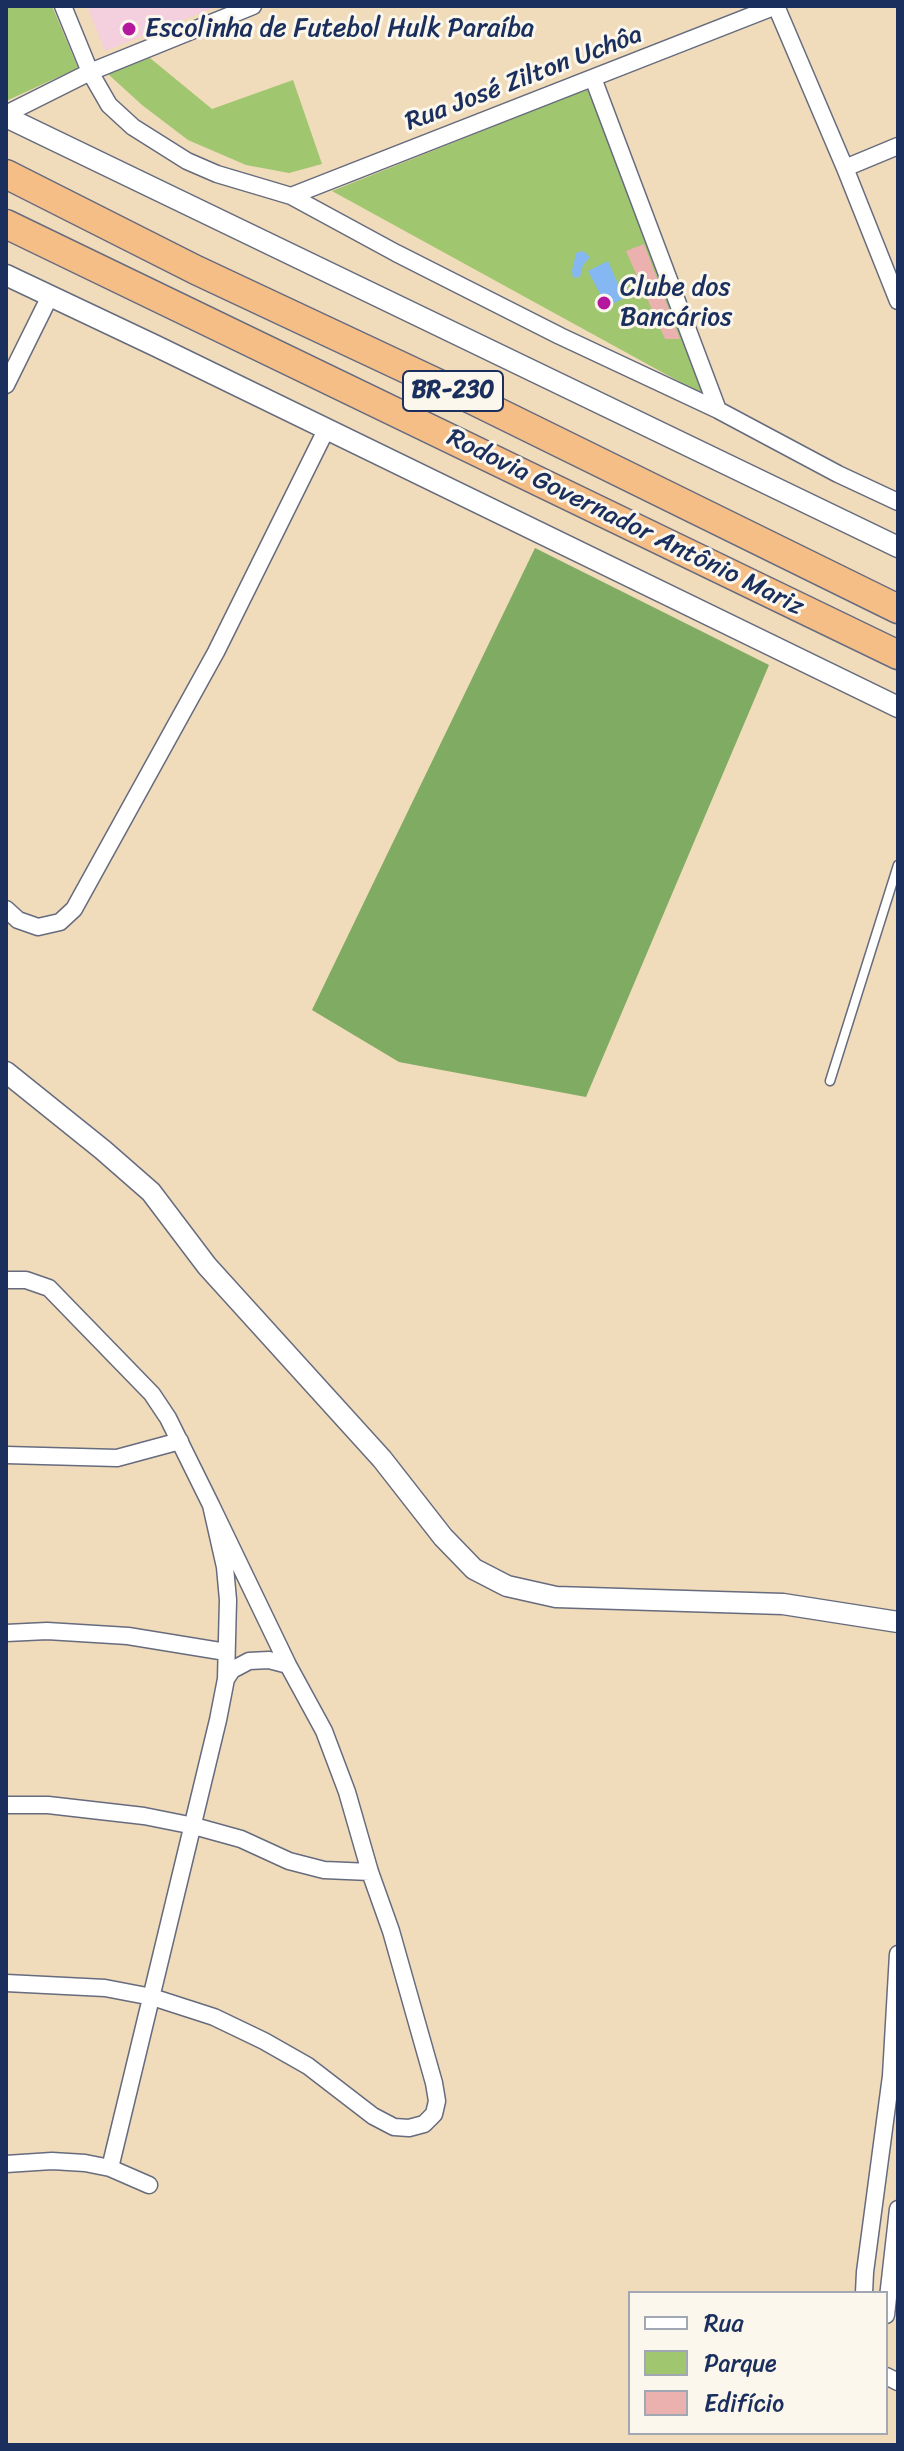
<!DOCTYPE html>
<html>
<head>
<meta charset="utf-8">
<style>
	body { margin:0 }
	#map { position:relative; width:904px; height:2451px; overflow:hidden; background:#f0dbba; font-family:Sriracha,sans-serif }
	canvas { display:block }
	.frame { position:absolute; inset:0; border:8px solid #1b2f5e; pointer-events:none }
	.legend { position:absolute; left:628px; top:2291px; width:260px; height:144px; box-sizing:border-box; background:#fbf7ec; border:2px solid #a1a7b3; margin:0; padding:10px 14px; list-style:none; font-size:24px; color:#1b2f5e }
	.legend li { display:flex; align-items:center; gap:16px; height:40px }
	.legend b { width:40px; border:2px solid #a1a7b3 }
</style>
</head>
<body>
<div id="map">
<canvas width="904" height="2451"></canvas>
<div class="frame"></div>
<ul class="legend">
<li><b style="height:10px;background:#fff"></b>Rua</li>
<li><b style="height:22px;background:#a0c670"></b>Parque</li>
<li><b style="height:22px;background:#ebb1ae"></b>Edifício</li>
</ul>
</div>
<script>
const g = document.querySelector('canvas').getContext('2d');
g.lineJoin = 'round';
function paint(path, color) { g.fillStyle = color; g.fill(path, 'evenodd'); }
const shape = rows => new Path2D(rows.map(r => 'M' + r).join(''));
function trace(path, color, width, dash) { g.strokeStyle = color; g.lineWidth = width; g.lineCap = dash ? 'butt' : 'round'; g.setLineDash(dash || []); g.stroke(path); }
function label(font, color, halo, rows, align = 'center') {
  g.font = font + ' Sriracha,sans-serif'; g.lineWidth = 6; g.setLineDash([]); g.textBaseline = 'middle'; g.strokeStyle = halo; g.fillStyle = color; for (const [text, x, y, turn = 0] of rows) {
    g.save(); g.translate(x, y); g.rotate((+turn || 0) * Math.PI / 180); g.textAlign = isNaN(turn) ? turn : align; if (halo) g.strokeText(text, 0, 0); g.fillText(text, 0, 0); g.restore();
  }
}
paint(shape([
	[87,6,218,6,105,51]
]), '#f4cfdd');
paint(shape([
	[6,6,52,6,78,68,6,101],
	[150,58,212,109,293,80,322,164,289,173,246,165,188,140,142,105,108,74],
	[590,88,709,398,332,191]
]), '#a0c670');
paint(shape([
	[535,548,769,665,586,1097,399,1062,312,1010]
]), '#80ab62');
paint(shape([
	[583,251,590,257,583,265,580,277,573,278,572,271,576,253],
	[608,261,624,298,607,307,588,271]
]), '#85b8f2');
paint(shape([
	[644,244,680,339,665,339,626,251]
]), '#ebb1ae');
const service = shape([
	[830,1081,898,865]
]);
const minor = shape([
	[63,6,90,72,109,105,133,127,187,161,217,174,291,196,396,253,560,336,718,410,838,474,898,502],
	[593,78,718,410],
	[6,114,90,72,253,6],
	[845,168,898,146],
	[291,196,776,6,845,168,898,301],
	[6,385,50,296],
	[6,909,18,920,38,927,60,922,74,909,216,652,326,430],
	[6,1280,26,1280,49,1288,152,1394,168,1418,211,1505,225,1567,228,1600,226,1679,218,1720,110,2168],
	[6,1455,117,1458,180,1441],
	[6,1633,47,1631,128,1636,226,1652],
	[226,1679,232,1670,249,1661,269,1660,288,1665],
	[6,1805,48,1805,144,1816,194,1826,241,1839,289,1861,324,1870,370,1872],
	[6,1983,105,1988,152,1997,214,2017,264,2041,308,2066,373,2116,394,2127,409,2128,424,2124,434,2114,437,2101,434,2083,391,1931,370,1872,347,1792,324,1731,288,1665,211,1505],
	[6,2164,52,2161,85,2163,110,2168,149,2185],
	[864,2293,865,2272,891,2076,898,1954],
	[886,2315,898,2209],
	[886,2376,898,2382]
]);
const tertiary = shape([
	[6,117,898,547],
	[6,275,156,346,898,707],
	[6,1072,103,1150,151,1192,207,1266,382,1459,443,1537,474,1569,507,1586,556,1597,783,1604,898,1622]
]);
const trunk = shape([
	[6,174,196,270,473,400,898,609],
	[6,224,898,655]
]);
trace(service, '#666b7e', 11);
trace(minor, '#666b7e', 19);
trace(tertiary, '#666b7e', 23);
trace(trunk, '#666b7e', 31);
trace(service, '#fff', 8);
trace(minor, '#fff', 16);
trace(tertiary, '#fff', 20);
trace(trunk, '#f6be87', 28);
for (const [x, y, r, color] of [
	[129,29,8,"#b5179e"],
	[604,303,8,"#b5179e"]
]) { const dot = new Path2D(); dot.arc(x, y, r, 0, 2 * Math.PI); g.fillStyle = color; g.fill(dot); trace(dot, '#fbf7ec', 3); }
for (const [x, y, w] of [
	[453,391,100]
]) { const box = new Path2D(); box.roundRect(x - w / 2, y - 20, w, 40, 6); g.fillStyle = '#fbf7ec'; g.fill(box); trace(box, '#1b2f5e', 2); }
label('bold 24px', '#1b2f5e', null, [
	["BR-230",453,391]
]);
label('26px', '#1b2f5e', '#fbf7ec', [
	["Escolinha de Futebol Hulk Paraíba",145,29],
	["Clube dos",620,288],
	["Bancários",620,318]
], 'left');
label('26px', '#1b2f5e', '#fbf7ec', [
	["Rua José Zilton Uchôa",524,79,-21],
	["Rodovia Governador Antônio Mariz",625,523,26]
]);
</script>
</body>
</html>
